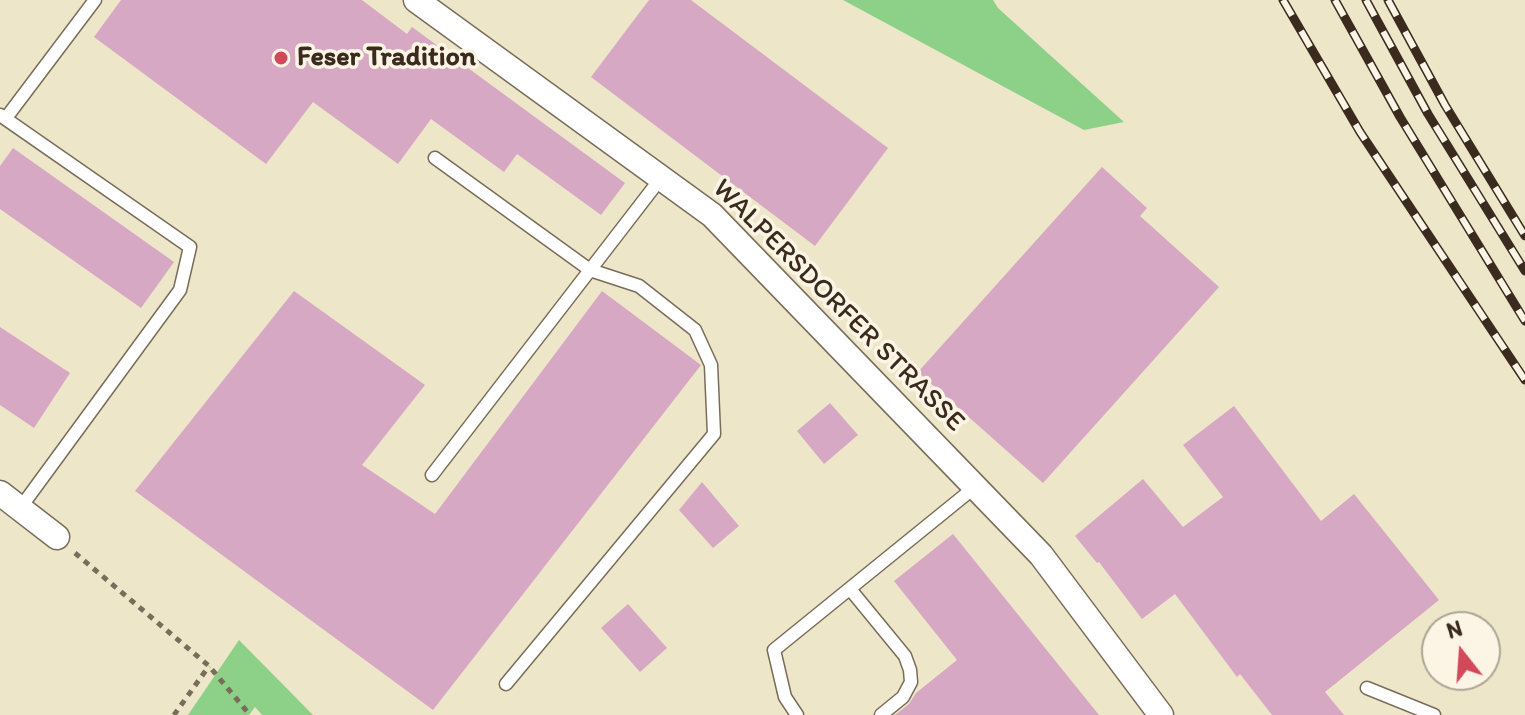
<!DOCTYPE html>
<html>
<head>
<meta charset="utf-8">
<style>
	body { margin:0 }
	#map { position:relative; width:1525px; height:715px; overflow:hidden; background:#ede6c9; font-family:Itim,sans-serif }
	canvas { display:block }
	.north { position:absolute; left:1421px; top:611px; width:80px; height:80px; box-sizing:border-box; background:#fcf5e5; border:2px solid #afa495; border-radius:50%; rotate:343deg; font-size:22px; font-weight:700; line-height:32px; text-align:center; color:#3b2a1e }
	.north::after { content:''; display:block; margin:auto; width:28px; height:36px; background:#d1495b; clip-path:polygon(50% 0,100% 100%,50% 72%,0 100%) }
</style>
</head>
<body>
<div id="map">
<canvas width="1525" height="715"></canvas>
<div class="north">N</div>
</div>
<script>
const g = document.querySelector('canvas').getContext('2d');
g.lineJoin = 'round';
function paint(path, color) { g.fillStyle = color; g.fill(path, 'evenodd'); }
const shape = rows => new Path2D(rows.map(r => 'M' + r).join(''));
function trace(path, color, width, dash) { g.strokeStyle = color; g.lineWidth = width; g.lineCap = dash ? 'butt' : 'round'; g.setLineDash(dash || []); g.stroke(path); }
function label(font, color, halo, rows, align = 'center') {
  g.font = font + ' Itim,sans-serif'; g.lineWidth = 7; g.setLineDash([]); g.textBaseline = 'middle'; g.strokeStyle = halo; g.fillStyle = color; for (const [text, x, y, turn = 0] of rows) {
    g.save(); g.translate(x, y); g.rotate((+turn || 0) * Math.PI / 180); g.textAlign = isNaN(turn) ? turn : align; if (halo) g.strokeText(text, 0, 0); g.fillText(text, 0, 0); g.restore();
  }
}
paint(shape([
	[843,0,993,0,998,8,1124,122,1084,130],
	[239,640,313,715,262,715,255,707,249,715,188,715]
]), '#8dd088');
paint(shape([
	[121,0,362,0,407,34,412,27,625,183,601,215,517,154,504,172,431,119,398,164,313,102,266,164,94,37],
	[649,0,691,0,888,148,815,246,591,77],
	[13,148,174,262,141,308,0,209,0,166],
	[1102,167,1147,208,1140,216,1219,287,1043,483,918,372],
	[294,291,425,385,362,465,435,514,602,291,701,365,433,710,135,491],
	[0,327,70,373,34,428,0,405],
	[830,403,858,435,824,464,797,431],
	[1234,406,1321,521,1354,494,1439,600,1325,692,1344,715,1272,715,1240,674,1237,677,1175,594,1142,619,1099,562,1097,563,1075,536,1143,479,1183,527,1223,497,1183,445],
	[702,482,739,526,713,548,679,510],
	[953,534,1099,715,895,715,909,704,916,693,957,660,894,581],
	[628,604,667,648,640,672,601,628]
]), '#d6a8c4');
const lane = shape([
	[0,115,190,247,180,290,21,507],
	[6,118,95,0],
	[435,158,590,270,639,286,695,330,711,365,714,434,506,684],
	[432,475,661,178],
	[850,589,905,656,910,670,911,682,903,697,881,715],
	[1367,688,1434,715],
	[797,715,785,697,774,650,975,487]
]);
const street = shape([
	[416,0,712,215,1041,555,1161,715],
	[0,493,57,537]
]);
trace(lane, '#796c5a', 15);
trace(street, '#796c5a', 27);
trace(shape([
	[75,553,209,666,250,715],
	[174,715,209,666]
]), '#796c5a', 5, [6, 6]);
trace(lane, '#fff', 12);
trace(street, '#fff', 24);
const rail = shape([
	[1283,0,1360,132,1525,380],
	[1335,0,1400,117,1525,321],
	[1366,0,1428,114,1525,271],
	[1388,0,1445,105,1525,236]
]);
trace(rail, '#3b2a1e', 9);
trace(rail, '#fcf5e5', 6, [18]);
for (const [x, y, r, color] of [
	[281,58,8,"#d1495b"]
]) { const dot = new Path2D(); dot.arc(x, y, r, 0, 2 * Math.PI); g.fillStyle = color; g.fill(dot); trace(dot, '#fcf5e5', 3); }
label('bold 28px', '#3b2a1e', '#fcf5e5', [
	["Feser Tradition",297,58]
], 'left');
label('28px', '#3b2a1e', '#fcf5e5', [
	["WALPERSDORFER STRASSE",838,306,45]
]);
</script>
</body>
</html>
